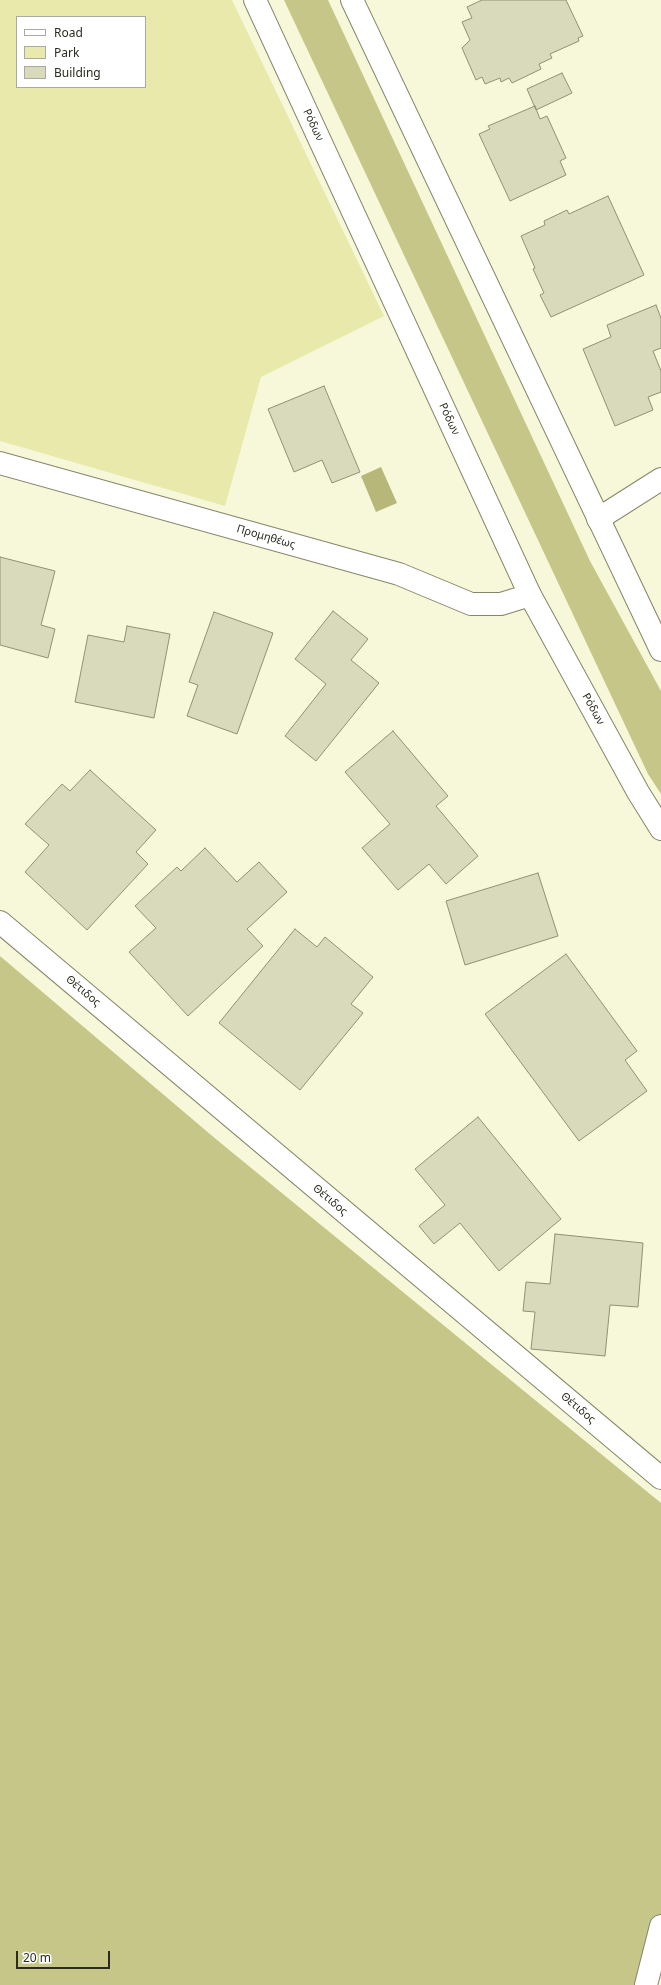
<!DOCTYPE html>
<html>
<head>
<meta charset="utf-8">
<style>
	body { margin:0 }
	#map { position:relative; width:661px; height:1985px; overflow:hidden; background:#f7f8d9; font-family:"Noto Sans",sans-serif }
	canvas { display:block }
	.legend { position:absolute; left:16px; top:16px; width:130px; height:72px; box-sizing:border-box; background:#fff; border:1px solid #aaaaa5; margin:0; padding:5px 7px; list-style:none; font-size:12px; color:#2b2b1f }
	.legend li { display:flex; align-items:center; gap:8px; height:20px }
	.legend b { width:20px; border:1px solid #aaaaa5 }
	.scale { position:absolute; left:16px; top:1951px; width:94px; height:18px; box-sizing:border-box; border:2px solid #2b2b1f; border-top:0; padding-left:5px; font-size:12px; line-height:14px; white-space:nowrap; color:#2b2b1f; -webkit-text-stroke:3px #fff; paint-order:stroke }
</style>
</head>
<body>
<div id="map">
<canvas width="661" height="1985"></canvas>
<ul class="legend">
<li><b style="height:5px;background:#fff"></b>Road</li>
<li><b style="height:11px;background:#e9e9ac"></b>Park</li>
<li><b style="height:11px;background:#d9d9bb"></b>Building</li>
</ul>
<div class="scale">20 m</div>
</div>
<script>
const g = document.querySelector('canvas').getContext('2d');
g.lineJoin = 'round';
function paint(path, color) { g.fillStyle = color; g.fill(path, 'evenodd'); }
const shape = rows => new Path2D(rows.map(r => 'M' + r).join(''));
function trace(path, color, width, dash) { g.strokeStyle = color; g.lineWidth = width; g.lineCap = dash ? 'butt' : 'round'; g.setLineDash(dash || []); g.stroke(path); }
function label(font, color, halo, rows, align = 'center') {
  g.font = font + ' "Noto Sans",sans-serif'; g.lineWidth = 4; g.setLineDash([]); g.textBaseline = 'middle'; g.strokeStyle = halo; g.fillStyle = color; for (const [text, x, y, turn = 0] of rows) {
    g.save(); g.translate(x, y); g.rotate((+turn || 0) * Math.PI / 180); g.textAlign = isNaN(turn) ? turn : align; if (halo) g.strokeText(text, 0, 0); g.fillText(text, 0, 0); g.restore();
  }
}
paint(shape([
	[0,0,232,0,384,316,261,377,225,506,0,441],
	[17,17,145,17,145,87,17,87]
]), '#e9e9ac');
paint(shape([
	[284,0,328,0,590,561,661,691,661,794,648,774],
	[0,956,217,1140,661,1503,661,1917,642,1985,0,1985]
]), '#c7c689');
paint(shape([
	[381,467,397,503,376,512,361,476]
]), '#b7b77a');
const building = shape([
	[482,0,566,0,583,36,578,38,579,41,550,54,552,58,539,64,541,69,512,83,509,78,501,82,500,78,485,84,482,77,476,80,462,48,470,40,462,22,472,18,467,7,482,0],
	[562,73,572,93,536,110,527,89,562,73],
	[535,106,540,119,547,116,566,158,560,161,566,175,510,201,479,134,490,129,488,126,535,106],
	[608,196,644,275,551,317,540,295,544,293,533,269,535,268,521,236,545,225,544,221,567,210,569,214,608,196],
	[656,305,661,318,661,348,653,351,661,371,661,392,648,397,653,410,615,426,583,349,611,337,607,325,656,305],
	[324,386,360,472,332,483,322,460,294,472,268,409,324,386],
	[0,557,55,571,41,625,55,629,48,658,0,645,0,557],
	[333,611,368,639,351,660,379,683,316,761,285,736,326,684,295,659,333,611],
	[214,612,273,633,237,734,187,716,198,685,189,682,214,612],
	[127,626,170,634,154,718,75,702,88,635,124,642,127,626],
	[393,731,448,796,436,806,478,856,446,884,429,864,398,890,362,848,390,824,345,772,393,731],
	[90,770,156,830,136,852,148,864,87,930,25,872,49,845,25,824,62,784,70,791,90,770],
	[205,848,237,882,259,862,287,892,247,929,263,946,188,1016,129,952,156,928,135,906,177,867,181,871,205,848],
	[538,873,558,936,465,965,446,901,538,873],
	[295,929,317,947,325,937,373,977,351,1004,363,1013,300,1090,219,1023,295,929],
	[566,954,637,1051,625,1060,647,1091,579,1141,485,1014,566,954],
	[478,1117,561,1219,499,1271,460,1223,434,1244,419,1226,445,1205,415,1169,478,1117],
	[555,1234,643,1243,638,1307,610,1305,605,1356,531,1349,535,1312,523,1311,526,1282,550,1284,555,1234]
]);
paint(building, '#d9d9bb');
trace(building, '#909074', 1);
const minor = shape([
	[0,463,399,574,471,604,501,604,530,595],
	[598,519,661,479],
	[0,922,661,1478],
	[646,1985,661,1926]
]);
const tertiary = shape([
	[255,0,530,595,638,792,661,829],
	[352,0,661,650]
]);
trace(minor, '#86866a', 24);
trace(tertiary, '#86866a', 24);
trace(minor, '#fff', 22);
trace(tertiary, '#fff', 22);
label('11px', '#2b2b1f', '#fff', [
	["Ρόδων",313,125,65],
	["Ρόδων",449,419,65],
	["Προμηθέως",266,537,16],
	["Ρόδων",593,709,61],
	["Θέτιδος",83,991,40],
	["Θέτιδος",330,1200,40],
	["Θέτιδος",578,1408,40]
]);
</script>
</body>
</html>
